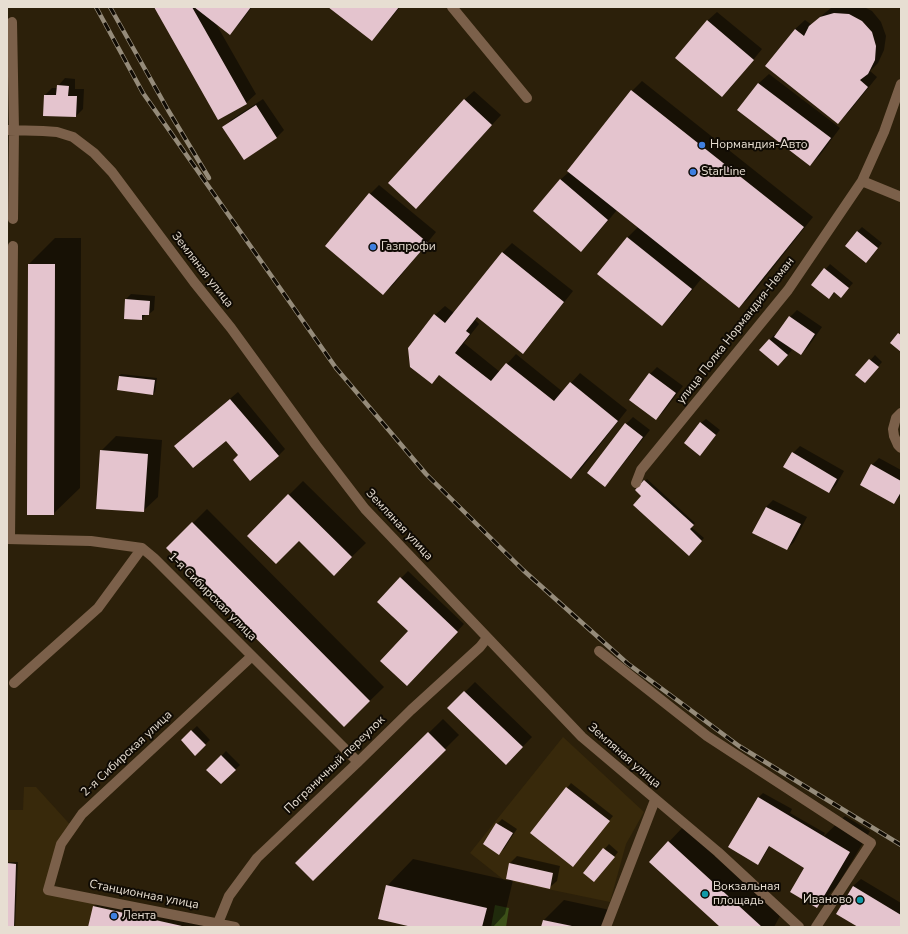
<!DOCTYPE html>
<html>
<head>
<meta charset="utf-8">
<style>
	body { margin:0 }
	#map { position:relative; width:908px; height:934px; overflow:hidden; background:#2c200a; font-family:"Nunito Sans",sans-serif }
	canvas { display:block }
	.frame { position:absolute; inset:0; border:8px solid #e7ded2; pointer-events:none }
</style>
</head>
<body>
<div id="map">
<canvas width="908" height="934"></canvas>
<div class="frame"></div>
</div>
<script>
const g = document.querySelector('canvas').getContext('2d');
g.lineJoin = 'round';
function paint(path, color) { g.fillStyle = color; g.fill(path, 'evenodd'); }
const shape = rows => new Path2D(rows.map(r => 'M' + r).join(''));
function trace(path, color, width, dash) { g.strokeStyle = color; g.lineWidth = width; g.lineCap = dash ? 'butt' : 'round'; g.setLineDash(dash || []); g.stroke(path); }
function label(font, color, halo, rows, align = 'center') {
  g.font = font + ' "Nunito Sans",sans-serif'; g.lineWidth = 4; g.setLineDash([]); g.textBaseline = 'middle'; g.strokeStyle = halo; g.fillStyle = color; for (const [text, x, y, turn = 0] of rows) {
    g.save(); g.translate(x, y); g.rotate((+turn || 0) * Math.PI / 180); g.textAlign = isNaN(turn) ? turn : align; if (halo) g.strokeText(text, 0, 0); g.fillText(text, 0, 0); g.restore();
  }
}
paint(shape([
	[563,737,644,812,626,844,610,902,504,880,470,853],
	[24,787,36,787,75,830,55,860,50,893,90,900,209,927,7,927,7,810,23,810]
]), '#38290b');
paint(shape([
	[495,905,509,908,506,927,491,927]
]), '#3c5118');
paint(shape([
	[155,7,252,7,239,24,230,33,215,22,256,94,246,103],
	[329,7,400,7,381,30,372,40],
	[833,7,864,7,872,11,881,22,886,36,884,50,878,63,870,71,877,77,848,113,838,122,767,66,795,29,805,20,812,25,820,17,831,8],
	[717,12,762,49,732,86,722,96,707,21],
	[769,74,840,128,820,155,810,165,739,110,759,83],
	[65,78,75,79,75,89,84,89,83,109,76,116,45,95,52,88,57,88,58,86],
	[642,81,813,217,749,298,739,307,702,278,672,315,662,325,598,274,628,237,638,227,617,210,591,241,581,251,560,180,569,172,632,91],
	[474,91,501,115,426,198,464,100],
	[263,99,284,130,277,137,244,158,224,127,231,120],
	[379,185,436,232,393,285,383,294,370,194],
	[862,227,882,243,871,257,857,232],
	[55,238,81,238,80,488,53,514,29,264],
	[512,243,573,291,532,343,523,352,478,317,475,320,479,324,464,343,500,372,516,354,563,392,580,373,627,410,581,469,571,478,440,374,432,383,435,315,445,306,454,313,502,253],
	[830,264,853,283,841,297,835,292,829,298,812,285],
	[131,294,155,296,154,310,149,314,146,314,142,319,125,318,126,299],
	[797,310,822,327,808,347,801,354,790,346,789,347,792,350,783,361,761,350,774,335,776,336,790,317],
	[875,355,882,362,869,377,857,375],
	[657,367,683,386,663,412,656,419,650,374],
	[121,374,157,378,155,392,153,394,119,376],
	[238,392,285,449,278,456,239,455,226,439,183,439],
	[633,417,650,430,612,478,605,485,626,424],
	[706,419,720,430,704,450,701,423],
	[116,436,162,440,158,497,143,511,101,451],
	[800,446,844,471,836,485,829,492,793,453],
	[879,458,901,470,901,496,894,502,872,465],
	[647,479,695,523,691,527,704,538,689,554,643,496,637,490],
	[303,481,366,543,334,574,299,539,248,536],
	[773,500,807,517,794,542,787,549,754,532,766,507],
	[207,509,384,687,344,726,168,548],
	[408,571,464,624,414,678,410,631,378,602],
	[475,682,532,737,506,764,449,708],
	[443,719,459,735,313,880,296,863],
	[197,726,210,740,195,754,182,740],
	[226,751,240,765,221,783,208,770],
	[571,783,613,816,573,866,531,833],
	[763,793,792,809,790,813,825,833,823,837,845,816,870,831,837,886,817,907,808,864,770,846,762,859,758,864,729,847,759,797],
	[502,819,517,829,504,849,499,853,497,824],
	[683,827,780,916,774,927,721,927,650,862],
	[609,844,618,852,599,876,584,872],
	[517,856,560,866,557,881,549,888,513,880,505,914,493,927,416,927,387,886,413,859,507,880,510,863],
	[7,862,18,862,15,927,7,927],
	[861,879,901,903,901,927,860,927,837,914,853,886],
	[101,899,221,927,89,927,94,906],
	[564,900,610,910,605,927,542,927,544,920]
]), '#0007');
paint(shape([
	[154,7,192,7,247,104,218,120],
	[194,7,251,7,230,35],
	[328,7,399,7,372,41],
	[834,13,849,14,862,21,872,32,876,46,875,60,868,74,860,80,868,87,838,124,765,66,795,29,804,36,809,26,820,17],
	[707,20,754,60,722,97,675,58],
	[758,83,831,138,810,166,737,110],
	[57,85,69,86,68,96,77,96,76,117,43,116,44,95,56,95],
	[631,90,804,227,739,308,567,171],
	[464,99,492,125,416,209,388,183],
	[256,105,277,138,244,160,222,127],
	[560,179,608,220,581,252,533,211],
	[369,193,428,243,383,295,325,246],
	[857,231,878,248,866,263,845,246],
	[627,237,692,289,662,326,597,274],
	[502,252,564,302,523,354,477,317,466,331,470,334,455,353,491,381,506,363,554,401,570,382,618,421,571,479,439,375,432,384,410,367,408,348,434,314,445,323],
	[28,264,55,264,54,515,27,515],
	[824,268,849,288,841,298,834,292,829,299,811,285],
	[125,299,150,301,149,315,142,315,142,320,124,319],
	[789,316,815,334,801,355,774,337],
	[898,333,901,335,901,352,890,343],
	[769,339,788,355,778,366,759,350],
	[869,359,879,367,865,383,855,375],
	[649,373,676,393,656,420,629,400],
	[119,376,155,380,153,395,117,390],
	[230,399,279,456,250,481,233,460,238,455,226,441,193,468,174,446],
	[700,422,716,435,700,456,684,443],
	[625,423,643,437,605,487,587,473],
	[100,450,148,454,144,512,96,509],
	[792,452,837,479,829,493,783,467],
	[871,464,901,481,901,492,894,504,860,485],
	[644,480,694,525,690,529,702,541,689,556,633,505,641,496,635,490],
	[288,494,352,557,334,576,299,541,276,564,247,536],
	[766,507,801,524,787,550,752,533],
	[192,522,370,701,344,727,166,548],
	[400,577,458,632,407,686,380,661,408,631,377,602],
	[464,691,523,747,506,765,447,708],
	[191,730,206,745,195,756,181,740],
	[428,732,446,750,313,881,295,863],
	[221,755,236,770,221,784,206,770],
	[566,787,610,821,573,867,530,833],
	[758,797,850,852,817,908,790,892,804,868,769,846,758,865,728,847],
	[496,823,513,833,499,855,483,844],
	[668,841,762,927,720,927,649,862],
	[603,848,615,857,594,882,583,873],
	[7,863,16,864,14,927,7,927],
	[509,863,553,873,550,889,506,879],
	[386,885,487,908,482,927,412,927,378,919],
	[853,886,901,915,901,927,858,927,836,914],
	[93,906,182,926,182,927,88,927],
	[543,920,572,926,572,927,541,927]
]), '#e4c4ce');
trace(shape([
	[452,7,527,98],
	[12,22,14,130,13,219],
	[7,130,43,131,57,132,73,137,94,153,112,172,194,282,231,328,316,445,365,509,582,737,718,852,799,927],
	[862,181,901,197],
	[901,413,896,418,893,429,894,436,898,445,901,448],
	[636,483,641,470,788,290,862,181,884,132,901,84],
	[7,539,91,541,142,548,154,558,358,762],
	[10,539,13,246],
	[599,651,707,736,871,843,816,927],
	[14,683,98,608,142,548],
	[218,923,229,896,257,858,358,762,411,710,480,647,487,638],
	[235,927,48,890,61,844,82,814,252,656],
	[606,927,655,800]
]), '#7b604a', 10);
const rail = shape([
	[96,7,143,93,336,368,426,474,523,570,627,663,739,746,901,845],
	[110,7,168,110,209,178]
]);
trace(rail, '#958b7a', 4.5);
trace(rail, '#100b04', 3, [9]);
for (const [x, y, r, color] of [
	[702,145,4,"#3f7fe0"],
	[693,172,4,"#3f7fe0"],
	[373,247,4,"#3f7fe0"],
	[705,894,4,"#0f9aa8"],
	[860,900,4,"#0f9aa8"],
	[114,916,4,"#3f7fe0"]
]) { const dot = new Path2D(); dot.arc(x, y, r, 0, 2 * Math.PI); g.fillStyle = color; g.fill(dot); trace(dot, '#100b04', 1.5); }
label('12px', '#e7ded2', '#100b04', [
	["Нормандия-Авто",710,145],
	["StarLine",701,172],
	["Газпрофи",381,247],
	["Вокзальная",713,887],
	["площадь",713,901],
	["Иваново",852,900,"right"],
	["Лента",122,916]
], 'left');
label('12px', '#e7ded2', '#100b04', [
	["Земляная улица",202,270,52],
	["улица Полка Нормандия-Неман",736,331,-52],
	["Земляная улица",399,525,47],
	["1-я Сибирская улица",212,597,45],
	["2-я Сибирская улица",127,754,-43],
	["Земляная улица",624,756,41],
	["Пограничный переулок",335,765,-44],
	["Станционная улица",144,895,11]
]);
</script>
</body>
</html>
